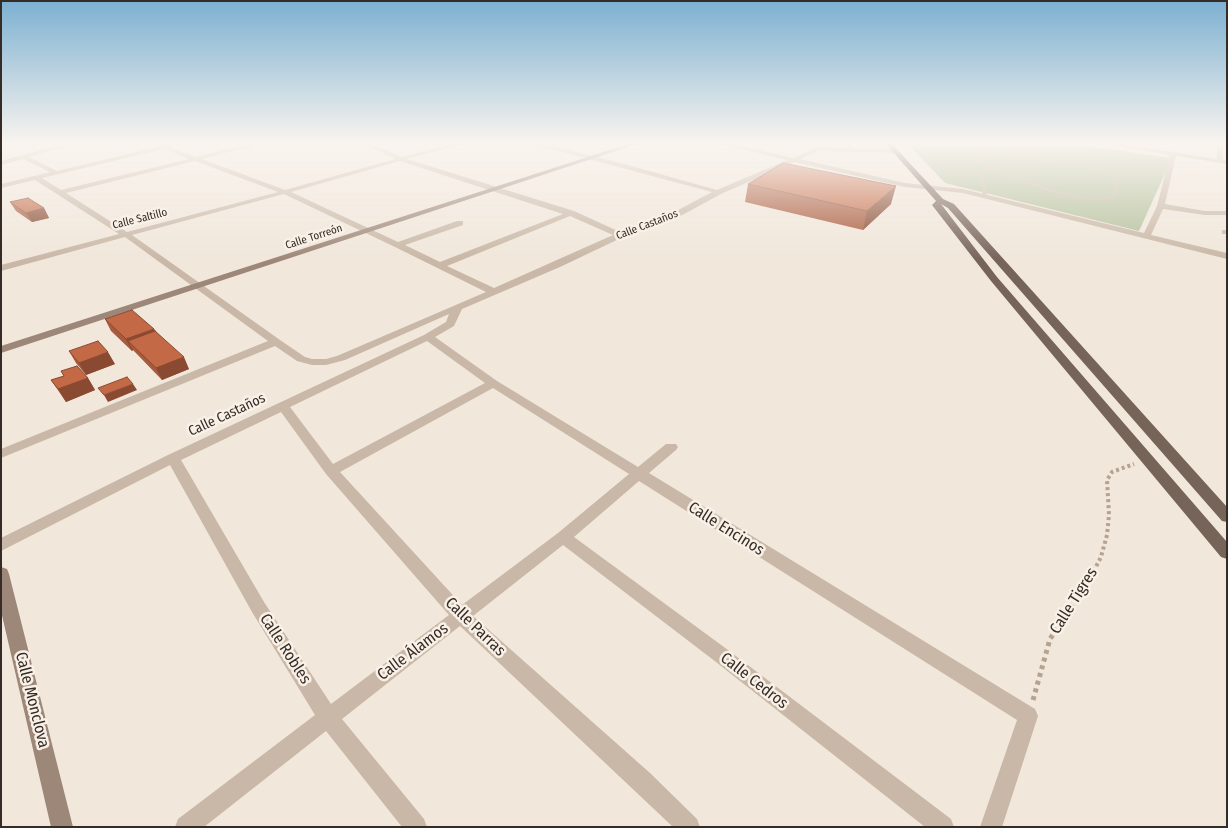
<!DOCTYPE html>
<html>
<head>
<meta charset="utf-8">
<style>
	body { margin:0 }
	#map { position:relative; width:1228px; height:828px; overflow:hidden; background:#f1e7db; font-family:"Fira Sans Condensed",sans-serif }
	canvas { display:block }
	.frame { position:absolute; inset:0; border:2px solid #362c27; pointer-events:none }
</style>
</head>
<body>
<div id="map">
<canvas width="1228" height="828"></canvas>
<div class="frame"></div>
</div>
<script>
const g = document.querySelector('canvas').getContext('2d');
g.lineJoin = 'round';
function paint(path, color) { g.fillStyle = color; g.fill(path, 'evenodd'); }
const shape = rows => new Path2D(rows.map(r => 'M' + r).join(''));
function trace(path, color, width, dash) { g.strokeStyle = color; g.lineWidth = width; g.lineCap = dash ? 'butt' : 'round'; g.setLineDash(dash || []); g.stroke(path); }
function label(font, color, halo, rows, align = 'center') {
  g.font = font + ' "Fira Sans Condensed",sans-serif'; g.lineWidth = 5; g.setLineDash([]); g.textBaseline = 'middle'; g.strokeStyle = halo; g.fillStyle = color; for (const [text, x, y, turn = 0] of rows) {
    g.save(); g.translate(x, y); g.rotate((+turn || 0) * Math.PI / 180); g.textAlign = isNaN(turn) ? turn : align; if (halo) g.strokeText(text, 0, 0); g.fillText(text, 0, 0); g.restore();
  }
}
paint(shape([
	[908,144,1075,144,1172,158,1139,231,945,183]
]), '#b2c09b');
trace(shape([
	[1068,612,1089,580,1101,557,1107,535,1109,515,1107,480,1112,472,1134,464]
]), '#b5a291', 4, [3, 3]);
trace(shape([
	[1033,700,1050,639,1069,611]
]), '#b5a291', 5, [4, 4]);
paint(shape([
	[846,144,850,144,854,151,852,151,846,144],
	[986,150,1100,169,1108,172,1118,180,1117,194,1114,199,1092,200,1050,192,990,168,984,175,987,196,983,197,980,175,987,166,978,161,977,157,986,150],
	[988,152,1098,171,1106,174,1114,180,1113,194,1111,197,1092,198,1051,190,985,163,981,160,981,157,988,152]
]), '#c9b8a7');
paint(shape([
	[63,144,73,144,29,157,57,171,170,144,173,146,171,148,196,157,249,144,260,144,202,159,285,190,395,159,364,144,372,144,402,157,453,144,463,144,407,159,574,211,620,232,667,216,712,192,532,144,543,144,621,163,717,190,787,160,721,144,732,144,793,158,818,147,896,150,898,153,819,151,800,159,905,183,963,189,1144,233,1157,206,1170,155,1104,144,1120,144,1217,159,1217,144,1223,144,1223,160,1227,160,1227,164,1176,156,1165,204,1205,211,1227,211,1227,215,1205,215,1163,209,1151,235,1227,253,1227,259,963,193,905,187,794,162,721,194,673,220,623,237,560,267,462,309,454,326,435,337,497,381,638,467,666,444,676,444,678,447,676,450,649,473,1035,709,1038,716,1002,827,980,827,1017,720,639,481,574,537,728,650,951,819,954,827,925,827,716,662,563,545,473,616,650,773,697,819,700,827,673,827,460,626,342,719,424,819,427,827,402,827,326,731,204,827,175,827,178,819,315,715,252,612,170,465,1,551,1,538,168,455,424,335,446,322,449,314,345,360,326,365,312,365,297,361,275,346,1,458,1,449,268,341,125,237,1,271,1,265,119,234,35,180,1,188,1,184,50,172,23,159,1,165,1,161,63,144],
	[164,149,189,159,61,190,42,178,164,149],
	[195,161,278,192,127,232,66,193,195,161],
	[400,161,406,163,563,214,440,262,405,245,463,225,463,221,457,221,398,242,291,192,400,161],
	[284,194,395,247,486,292,337,356,326,359,312,359,305,357,280,340,132,235,284,194],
	[570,216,613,235,494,288,447,266,570,216],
	[427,341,485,383,333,464,290,407,427,341],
	[493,388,629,474,558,533,462,605,340,472,493,388],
	[281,412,326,474,449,615,331,704,264,602,181,460,281,412],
	[1222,230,1227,230,1227,234,1222,234,1222,230]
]), '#c9b8a7');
paint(shape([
	[628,144,637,144,1,353,1,346,628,144],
	[1,567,7,569,9,574,73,827,51,827,1,611,1,567]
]), '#9d8778');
paint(shape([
	[886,144,892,144,943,199,954,204,1227,507,1227,522,1222,521,948,208,941,204,997,277,1227,542,1227,559,1221,557,991,281,932,205,936,201,886,144]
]), '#776459');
paint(shape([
	[748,184,891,204,863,230,745,202],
	[10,202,44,208,49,218,32,222,16,211],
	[105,319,154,329,189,369,162,380,133,350,132,351,111,331],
	[69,351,115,364,86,375,76,363],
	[61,371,88,378,95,390,66,402,51,380,64,376]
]), '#a95a3c');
paint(shape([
	[896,186,891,204,863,230,867,211],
	[44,208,49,218,32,222,26,213],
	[154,329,159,341,128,341,133,350,132,351,126,339],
	[108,352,115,364,86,375,79,363],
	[184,357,189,369,162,380,156,368],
	[88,378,95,390,66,402,58,389],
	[133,384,137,390,108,402,104,395]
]), '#894a31');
const building = shape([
	[783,163,896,186,867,211,748,184,783,163],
	[28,198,44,208,26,213,10,202,28,198],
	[132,310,154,329,126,339,105,319,132,310],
	[155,331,184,357,156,368,128,341,155,331],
	[98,341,108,352,79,363,69,351,98,341],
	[77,366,88,378,58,389,51,380,64,376,61,371,77,366],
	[127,377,133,384,104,395,98,388,127,377]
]);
paint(building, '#c46946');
trace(building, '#894a31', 1);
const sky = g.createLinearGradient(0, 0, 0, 260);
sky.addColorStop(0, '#7cb0d1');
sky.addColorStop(0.55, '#f9f4ef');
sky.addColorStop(1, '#f9f4ef00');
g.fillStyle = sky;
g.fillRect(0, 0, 1228, 260);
label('11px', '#362c27', '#f9f1e7', [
	["Calle Saltillo",140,219,-14],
	["Calle Castaños",647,225,-21],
	["Calle Torreón",314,237,-18]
]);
label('14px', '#362c27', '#f9f1e7', [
	["Calle Castaños",227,415,-25]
]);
label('16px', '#362c27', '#f9f1e7', [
	["Calle Encinos",726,529,32],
	["Calle Tigres",1074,601,-58],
	["Calle Parras",475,627,44],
	["Calle Robles",285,649,57],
	["Calle Álamos",413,652,-37],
	["Calle Cedros",754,681,38],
	["Calle Monclova",32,700,76]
]);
</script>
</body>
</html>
